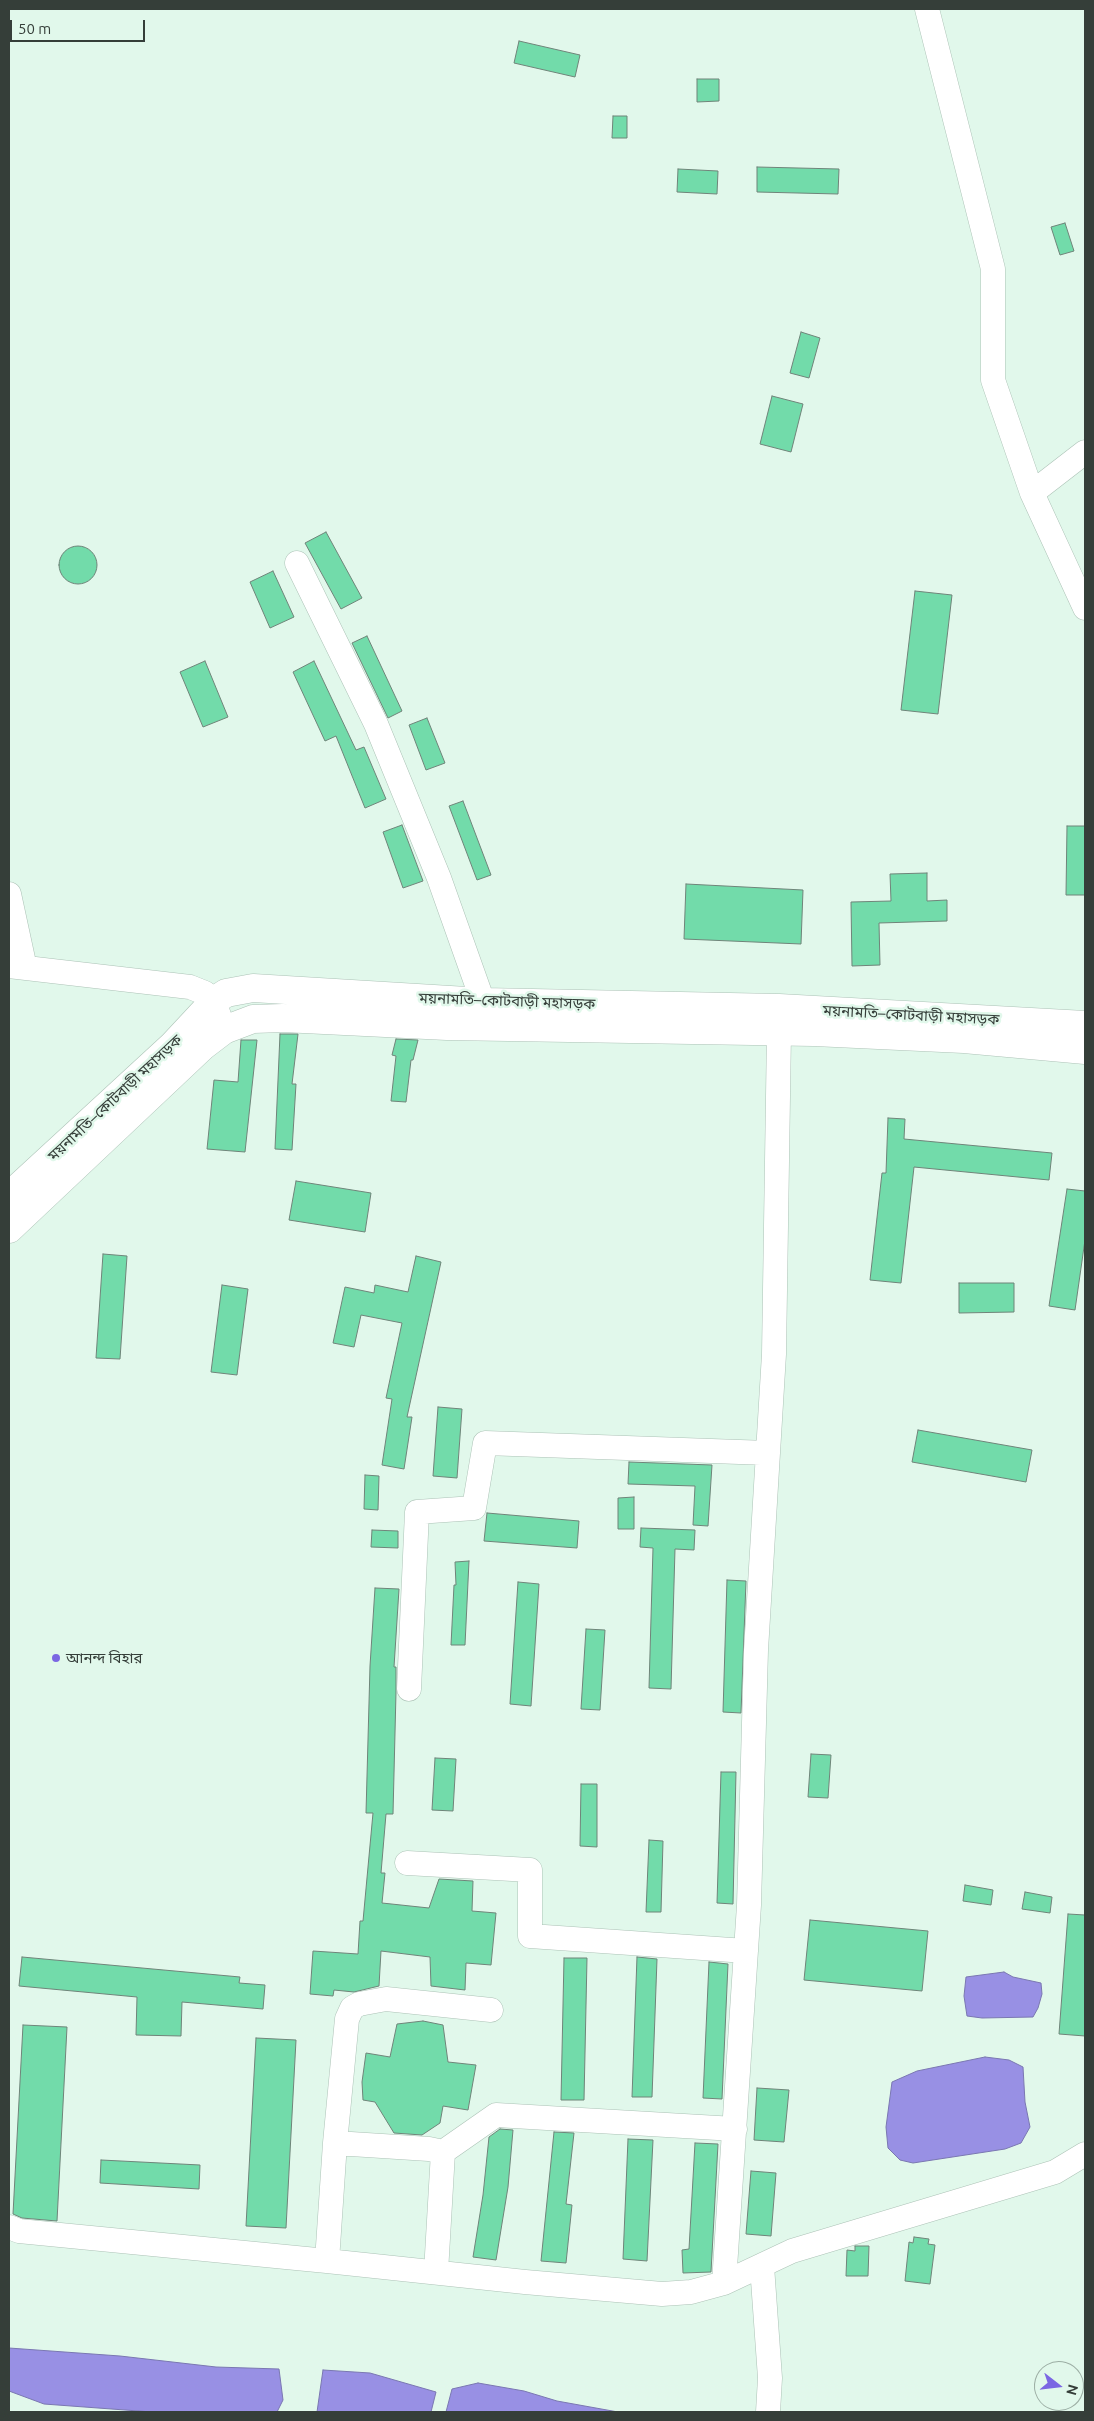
<!DOCTYPE html>
<html>
<head>
<meta charset="utf-8">
<style>
	body { margin:0 }
	#map { position:relative; width:1094px; height:2421px; overflow:hidden; background:#e1f8eb; font-family:Ubuntu,sans-serif }
	canvas { display:block }
	.frame { position:absolute; inset:0; border:10px solid #353e39; pointer-events:none }
	.north { position:absolute; left:1034px; top:2361px; width:50px; height:50px; box-sizing:border-box; background:#e1f8eb; border:1px solid #9caea4; border-radius:50%; rotate:106deg; font-size:14px; font-weight:700; line-height:20px; text-align:center; color:#353e39 }
	.north::after { content:''; display:block; margin:auto; width:18px; height:22px; background:#7b67e3; clip-path:polygon(50% 0,100% 100%,50% 72%,0 100%) }
	.scale { position:absolute; left:10px; top:20px; width:135px; height:22px; box-sizing:border-box; border:2px solid #353e39; border-top:0; padding-left:6px; font-size:15px; line-height:18px; white-space:nowrap; color:#353e39; -webkit-text-stroke:4px #e1f8eb; paint-order:stroke }
</style>
</head>
<body>
<div id="map">
<canvas width="1094" height="2421"></canvas>
<div class="frame"></div>
<div class="north">N</div>
<div class="scale">50 m</div>
</div>
<script>
const g = document.querySelector('canvas').getContext('2d');
g.lineJoin = 'round';
function paint(path, color) { g.fillStyle = color; g.fill(path, 'evenodd'); }
const shape = rows => new Path2D(rows.map(r => 'M' + r).join(''));
function trace(path, color, width, dash) { g.strokeStyle = color; g.lineWidth = width; g.lineCap = dash ? 'butt' : 'round'; g.setLineDash(dash || []); g.stroke(path); }
function label(font, color, halo, rows, align = 'center') {
  g.font = font + ' Ubuntu,"Noto Sans Bengali",sans-serif'; g.lineWidth = 5; g.setLineDash([]); g.textBaseline = 'middle'; g.strokeStyle = halo; g.fillStyle = color; for (const [text, x, y, turn = 0] of rows) {
    g.save(); g.translate(x, y); g.rotate((+turn || 0) * Math.PI / 180); g.textAlign = isNaN(turn) ? turn : align; if (halo) g.strokeText(text, 0, 0); g.fillText(text, 0, 0); g.restore();
  }
}
const water = shape([
	[1004,1972,1013,1977,1041,1983,1042,1994,1038,2008,1033,2017,982,2018,967,2016,964,1996,966,1977,1004,1972],
	[985,2057,1009,2060,1023,2067,1025,2102,1030,2127,1021,2143,1005,2149,913,2163,900,2160,888,2148,886,2127,892,2082,917,2071,985,2057],
	[9,2348,120,2356,216,2367,279,2369,283,2400,277,2412,152,2412,44,2404,9,2391,9,2348],
	[323,2370,370,2373,436,2392,431,2412,317,2412,323,2370],
	[478,2383,524,2391,557,2401,618,2412,446,2412,452,2389,478,2383]
]);
paint(water, '#9890e4');
trace(water, '#7a77b1', 1);
const building = shape([
	[519,41,580,55,575,77,514,63,519,41],
	[697,79,719,79,719,101,697,102,697,79],
	[613,116,627,116,627,138,612,138,613,116],
	[757,167,839,169,838,194,757,192,757,167],
	[678,169,718,171,717,194,677,192,678,169],
	[1065,223,1074,251,1060,255,1051,227,1065,223],
	[801,332,820,338,809,378,790,373,801,332],
	[772,396,803,404,791,452,760,444,772,396],
	[326,532,362,598,341,609,305,543,326,532],
	'59 565a19 19 0 1 1 38 0a19 19 0 1 1-38 0Z',
	[273,571,294,617,270,628,250,582,273,571],
	[915,591,952,595,938,714,901,710,915,591],
	[367,636,402,711,388,718,352,643,367,636],
	[205,661,228,717,203,727,180,672,205,661],
	[314,661,356,750,364,747,386,799,365,808,336,736,325,741,293,672,314,661],
	[427,718,445,763,426,770,409,725,427,718],
	[463,801,491,875,477,880,449,806,463,801],
	[402,825,423,881,403,888,383,832,402,825],
	[1067,826,1085,826,1085,895,1066,895,1067,826],
	[927,873,927,901,947,900,947,921,879,923,880,965,852,966,851,902,891,901,890,874,927,873],
	[686,884,803,890,801,944,684,939,686,884],
	[280,1034,298,1034,292,1084,296,1084,292,1150,275,1149,280,1034],
	[396,1039,418,1040,413,1060,411,1060,406,1102,391,1101,396,1056,392,1055,396,1039],
	[241,1040,257,1040,245,1152,207,1149,214,1080,238,1082,241,1040],
	[888,1118,905,1119,904,1139,1052,1153,1049,1180,914,1167,901,1283,870,1280,882,1173,886,1173,888,1118],
	[296,1181,371,1193,365,1232,289,1220,296,1181],
	[1067,1189,1085,1191,1085,1240,1075,1310,1049,1306,1067,1189],
	[103,1254,127,1256,120,1359,96,1358,103,1254],
	[416,1256,441,1262,407,1417,412,1417,404,1469,382,1465,392,1399,386,1398,402,1323,361,1315,354,1347,333,1343,345,1287,374,1293,375,1285,408,1292,416,1256],
	[959,1283,1014,1283,1014,1312,959,1313,959,1283],
	[222,1285,248,1289,237,1375,211,1372,222,1285],
	[438,1407,462,1409,457,1478,433,1476,438,1407],
	[918,1430,1032,1450,1026,1482,912,1462,918,1430],
	[629,1462,712,1465,708,1526,693,1525,695,1486,628,1484,629,1462],
	[365,1475,379,1476,378,1510,364,1509,365,1475],
	[634,1497,634,1529,618,1529,618,1498,634,1497],
	[487,1513,579,1521,577,1548,484,1541,487,1513],
	[641,1528,695,1530,694,1550,675,1549,671,1689,649,1688,653,1548,640,1547,641,1528],
	[372,1530,398,1531,398,1548,371,1547,372,1530],
	[469,1561,465,1645,451,1645,454,1585,456,1585,455,1562,469,1561],
	[727,1580,746,1581,741,1713,723,1712,727,1580],
	[518,1582,539,1584,531,1706,510,1704,518,1582],
	[375,1588,399,1589,394,1667,396,1667,396,1692,393,1814,386,1814,381,1873,385,1873,382,1903,429,1908,439,1879,473,1881,472,1911,496,1913,491,1965,466,1963,465,1990,431,1986,430,1957,381,1951,379,1986,354,1992,334,1990,333,1996,310,1994,313,1951,358,1954,360,1921,363,1921,373,1813,366,1813,370,1666,375,1588],
	[586,1629,605,1630,600,1710,581,1709,586,1629],
	[811,1754,831,1755,828,1798,808,1797,811,1754],
	[435,1758,456,1759,453,1811,432,1810,435,1758],
	[721,1772,736,1772,733,1904,717,1903,721,1772],
	[581,1784,597,1784,597,1847,580,1846,581,1784],
	[649,1840,663,1841,661,1912,646,1912,649,1840],
	[965,1885,993,1890,991,1905,963,1901,965,1885],
	[1025,1892,1052,1897,1050,1913,1022,1909,1025,1892],
	[1068,1914,1085,1915,1085,2036,1059,2034,1068,1914],
	[810,1920,928,1931,922,1991,804,1980,810,1920],
	[22,1957,240,1977,239,1983,265,1985,263,2009,182,2002,181,2036,136,2035,137,1997,19,1986,22,1957],
	[637,1957,657,1959,652,2097,632,2097,637,1957],
	[564,1958,587,1958,584,2100,561,2100,564,1958],
	[709,1962,728,1964,722,2099,703,2098,709,1962],
	[423,2021,443,2025,448,2062,476,2065,468,2110,443,2106,440,2123,422,2135,394,2133,375,2102,363,2100,362,2082,366,2053,390,2057,397,2024,423,2021],
	[23,2025,67,2027,57,2221,22,2218,13,2214,23,2025],
	[256,2038,296,2040,286,2228,246,2226,256,2038],
	[757,2088,789,2090,784,2142,754,2140,757,2088],
	[500,2129,513,2130,508,2187,496,2260,473,2257,483,2195,489,2137,500,2129],
	[554,2132,574,2133,566,2204,572,2205,566,2263,541,2261,554,2132],
	[628,2139,653,2140,647,2261,623,2259,628,2139],
	[695,2143,718,2144,711,2272,683,2273,682,2250,689,2249,695,2143],
	[101,2160,200,2165,199,2189,100,2183,101,2160],
	[751,2171,776,2173,771,2236,746,2234,751,2171],
	[914,2237,929,2239,928,2244,935,2245,930,2284,905,2281,909,2242,913,2243,914,2237],
	[855,2246,869,2246,868,2276,846,2276,847,2250,855,2251,855,2246]
]);
paint(building, '#72dbaa');
trace(building, '#6f8479', 1);
const minor = shape([
	[927,9,993,269,993,380,1032,493,1085,608],
	[1032,493,1085,452],
	[297,563,376,724,439,878,483,1002],
	[9,894,25,968],
	[9,966,190,987,205,993,214,1001,224,1030],
	[409,1689,417,1512,474,1508,485,1443,768,1453],
	[407,1863,530,1870,530,1936,746,1951],
	[491,2010,386,1999,359,2004,352,2008,347,2019,335,2143,327,2261,525,2282,662,2294,691,2292,724,2283,792,2251,1055,2172,1085,2154],
	[335,2143,429,2149,443,2152,436,2272],
	[443,2152,496,2115,735,2129],
	[9,2227,19,2231,327,2261],
	[762,2266,770,2378,768,2412],
	[724,2283,749,1905,756,1650,774,1354,779,1032]
]);
const major = shape([
	[9,1196,173,1045,214,1001,226,993,253,988,483,1002,779,1008,1085,1025],
	[9,1229,203,1046,224,1030,253,1019,283,1018,447,1026,814,1032,964,1039,1085,1050]
]);
trace(minor, '#acc2b6', 25);
trace(major, '#acc2b6', 29);
trace(minor, '#fff', 24);
trace(major, '#fff', 28);
for (const [x, y, r, color] of [
	[56,1658,5,"#7b67e3"]
]) { const dot = new Path2D(); dot.arc(x, y, r, 0, 2 * Math.PI); g.fillStyle = color; g.fill(dot); trace(dot, '#e1f8eb', 2); }
label('15px', '#353e39', '#e1f8eb', [
	["ময়নামতি–কোটবাড়ী মহাসড়ক",507,1001,2],
	["ময়নামতি–কোটবাড়ী মহাসড়ক",911,1015,3],
	["ময়নামতি–কোটবাড়ী মহাসড়ক",115,1098,-43]
]);
label('15px', '#353e39', '#e1f8eb', [
	["আনন্দ বিহার",66,1658]
], 'left');
</script>
</body>
</html>
